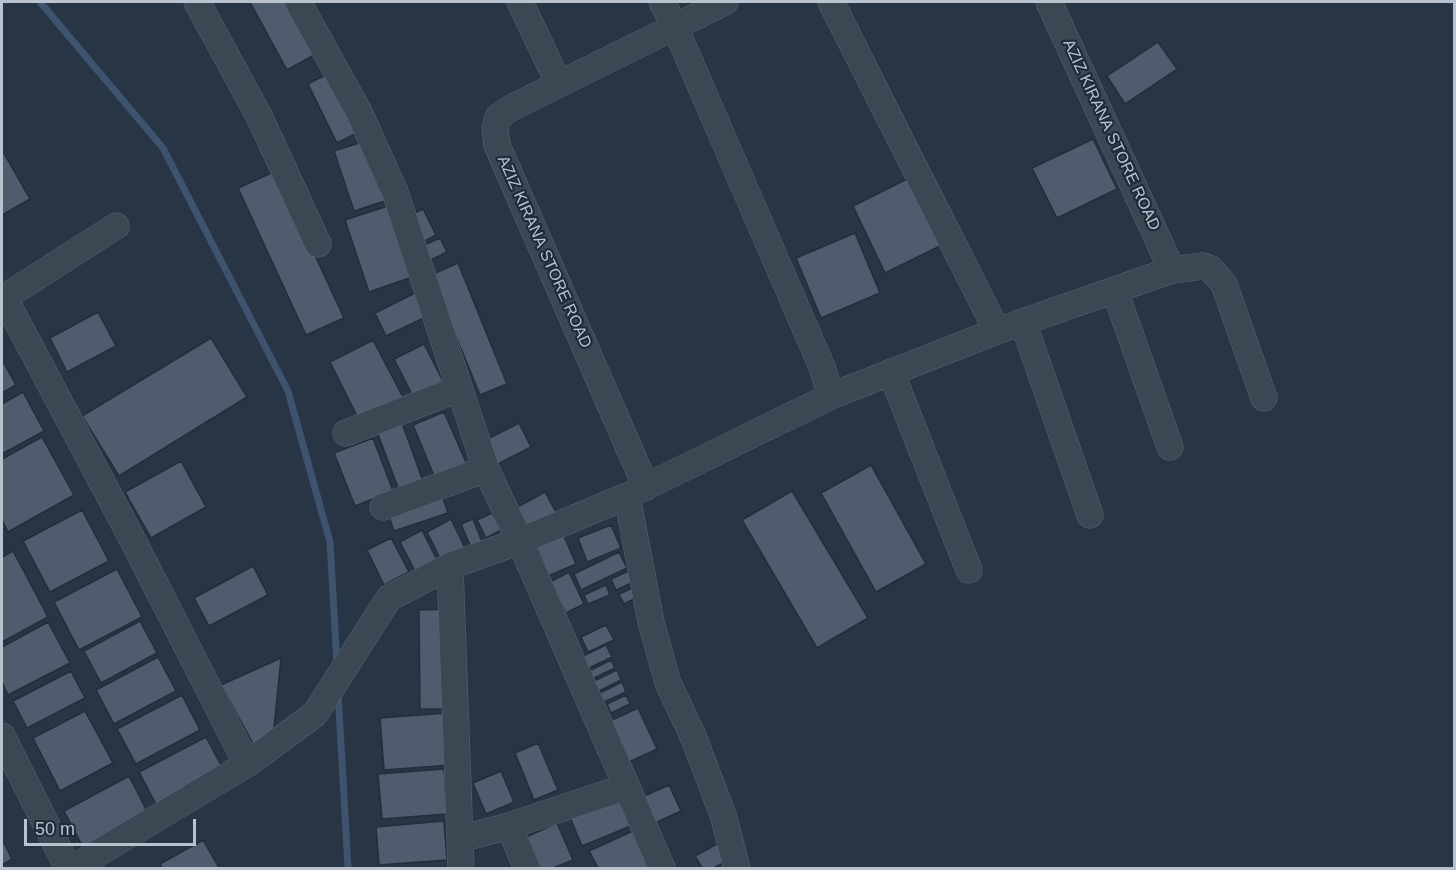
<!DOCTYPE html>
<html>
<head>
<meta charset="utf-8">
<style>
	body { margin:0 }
	#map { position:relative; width:1456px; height:870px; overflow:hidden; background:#273545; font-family:Helvetica,sans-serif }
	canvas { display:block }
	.frame { position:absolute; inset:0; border:3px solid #bac2ce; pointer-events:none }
	.scale { position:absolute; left:24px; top:819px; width:172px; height:27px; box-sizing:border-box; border:3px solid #bac2ce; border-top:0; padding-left:8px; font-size:18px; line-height:21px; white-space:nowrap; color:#bac2ce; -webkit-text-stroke:4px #202b3a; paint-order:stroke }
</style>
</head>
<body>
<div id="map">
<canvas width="1456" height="870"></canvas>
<div class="frame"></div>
<div class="scale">50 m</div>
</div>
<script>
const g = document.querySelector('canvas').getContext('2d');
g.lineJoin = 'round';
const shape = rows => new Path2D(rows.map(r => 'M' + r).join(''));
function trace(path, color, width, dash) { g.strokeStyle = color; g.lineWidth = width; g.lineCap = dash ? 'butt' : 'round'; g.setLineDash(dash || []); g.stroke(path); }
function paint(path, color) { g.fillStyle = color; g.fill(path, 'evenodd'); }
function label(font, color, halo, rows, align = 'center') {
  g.font = font + ' Helvetica,sans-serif'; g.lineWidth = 4.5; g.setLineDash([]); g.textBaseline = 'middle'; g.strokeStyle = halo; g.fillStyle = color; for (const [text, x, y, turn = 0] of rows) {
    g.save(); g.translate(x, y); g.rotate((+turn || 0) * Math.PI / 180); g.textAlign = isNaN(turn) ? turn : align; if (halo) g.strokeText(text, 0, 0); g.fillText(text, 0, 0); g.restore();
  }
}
trace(shape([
	[40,2,163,148,288,391,330,542,337,665],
	[338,691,348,868]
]), '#3d536e', 7);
const building = shape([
	[250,2,287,2,316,54,287,70,250,2],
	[1158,42,1177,69,1125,104,1107,76,1158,42],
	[331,72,361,131,337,143,308,84,331,72],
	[1093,139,1117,189,1057,218,1032,168,1093,139],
	[368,140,388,200,354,211,334,151,368,140],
	[2,150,30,199,2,215,2,150],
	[276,171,344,318,306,335,238,188,276,171],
	[907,179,940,246,885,273,853,206,907,179],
	[391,205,415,276,369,292,345,220,391,205],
	[423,209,436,235,417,245,404,218,423,209],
	[855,233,880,293,821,318,796,258,855,233],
	[440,238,447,252,423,264,416,249,440,238],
	[458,263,507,384,480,395,431,275,458,263],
	[417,292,428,316,386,336,375,313,417,292],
	[98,312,116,346,67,372,50,338,98,312],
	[211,338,247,397,119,476,82,416,211,338],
	[373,340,404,399,360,422,330,362,373,340],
	[424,344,444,383,414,398,394,359,424,344],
	[2,360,16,385,2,393,2,360],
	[23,392,44,431,2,454,2,404,23,392],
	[444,412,469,469,437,483,413,425,444,412],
	[402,423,423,481,399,490,377,432,402,423],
	[519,423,531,447,492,467,480,443,519,423],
	[42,437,74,495,8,532,2,520,2,459,42,437],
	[373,438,393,491,355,506,334,453,373,438],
	[181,461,206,507,151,538,125,492,181,461],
	[871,465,926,564,876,592,821,493,871,465],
	[440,490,448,513,394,531,386,508,440,490],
	[792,491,868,618,817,648,742,520,792,491],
	[545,492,557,514,524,532,512,510,545,492],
	[82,510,109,561,50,592,23,541,82,510],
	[492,513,501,530,486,538,477,520,492,513],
	[451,519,465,548,441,560,427,532,451,519],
	[473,519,484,547,473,552,461,524,473,519],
	[611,525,621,548,587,562,578,538,611,525],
	[422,530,438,562,416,573,400,542,422,530],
	[564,536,576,564,548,576,537,547,564,536],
	[391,538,409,572,384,585,367,550,391,538],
	[13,551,48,617,2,642,2,557,13,551],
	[619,552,627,568,581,590,574,574,619,552],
	[253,566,268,595,209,626,194,598,253,566],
	[117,569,142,617,79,650,54,602,117,569],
	[631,570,636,581,616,590,611,579,631,570],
	[569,572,584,604,566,613,550,582,569,572],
	[606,585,610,595,588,604,584,595,606,585],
	[637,586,642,595,624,604,619,594,637,586],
	[449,609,451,709,420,709,419,610,449,609],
	[140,621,157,653,101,683,84,651,140,621],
	[48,622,70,663,8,695,2,682,2,647,48,622],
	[606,625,614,640,588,652,581,637,606,625],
	[606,645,612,657,587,669,581,657,606,645],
	[158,657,176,691,114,724,96,690,158,657],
	[281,658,273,738,256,749,221,685,281,658],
	[611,660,615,668,592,679,589,671,611,660],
	[617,670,621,680,599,691,594,681,617,670],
	[71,671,85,698,27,728,13,701,71,671],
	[622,682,626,692,604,702,600,693,622,682],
	[182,695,200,730,136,764,117,729,182,695],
	[626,695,630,704,611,713,607,704,626,695],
	[638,708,657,749,629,762,610,721,638,708],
	[85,711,113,763,60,791,33,738,85,711],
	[447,713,451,765,384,770,380,718,447,713],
	[206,737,224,771,157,806,139,772,206,737],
	[538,743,558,790,534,800,515,753,538,743],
	[444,769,447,814,382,819,378,774,444,769],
	[501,771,514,802,486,814,473,783,501,771],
	[129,776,149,815,84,849,64,811,129,776],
	[669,785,681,811,653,824,642,797,669,785],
	[620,793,633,825,582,846,569,815,620,793],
	[444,821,447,860,379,865,376,827,444,821],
	[557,823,573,860,553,868,538,868,524,838,557,823],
	[635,830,652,868,598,868,589,851,635,830],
	[2,839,12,859,2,865,2,839],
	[203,840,219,868,162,868,160,864,203,840],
	[719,843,728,861,713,868,702,868,695,856,719,843]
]);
paint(building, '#4e5c6e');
trace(building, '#222e3c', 1.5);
const minor = shape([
	[197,2,259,116,318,244],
	[298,2,359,112,395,192,486,469,520,541,662,868],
	[520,2,559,84],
	[662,2,675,27,822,367,831,396,997,331,1172,270,1203,266,1211,269,1224,284,1264,398],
	[831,2,997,331],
	[1049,2,1172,270],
	[1115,291,1170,447],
	[4,297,129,533,247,764],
	[2,299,116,226],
	[1023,322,1090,515],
	[891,372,969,570],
	[346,433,458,389],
	[646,487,497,145,495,128,498,117,511,108,725,2],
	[627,496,651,622,668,683,693,736,723,815,737,868],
	[383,507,486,469],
	[450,566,461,868],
	[2,736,68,868],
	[509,826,527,868],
	[460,839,509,826,626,787],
	[73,868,247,764,315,714,389,598,450,566,520,541,627,496,831,396]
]);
trace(minor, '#5a6572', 27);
trace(minor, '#3c4754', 26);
label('16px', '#bac2ce', '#202b3a', [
	["AZIZ KIRANA STORE ROAD",1111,135,65],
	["AZIZ KIRANA STORE ROAD",544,252,66]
]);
</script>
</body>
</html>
